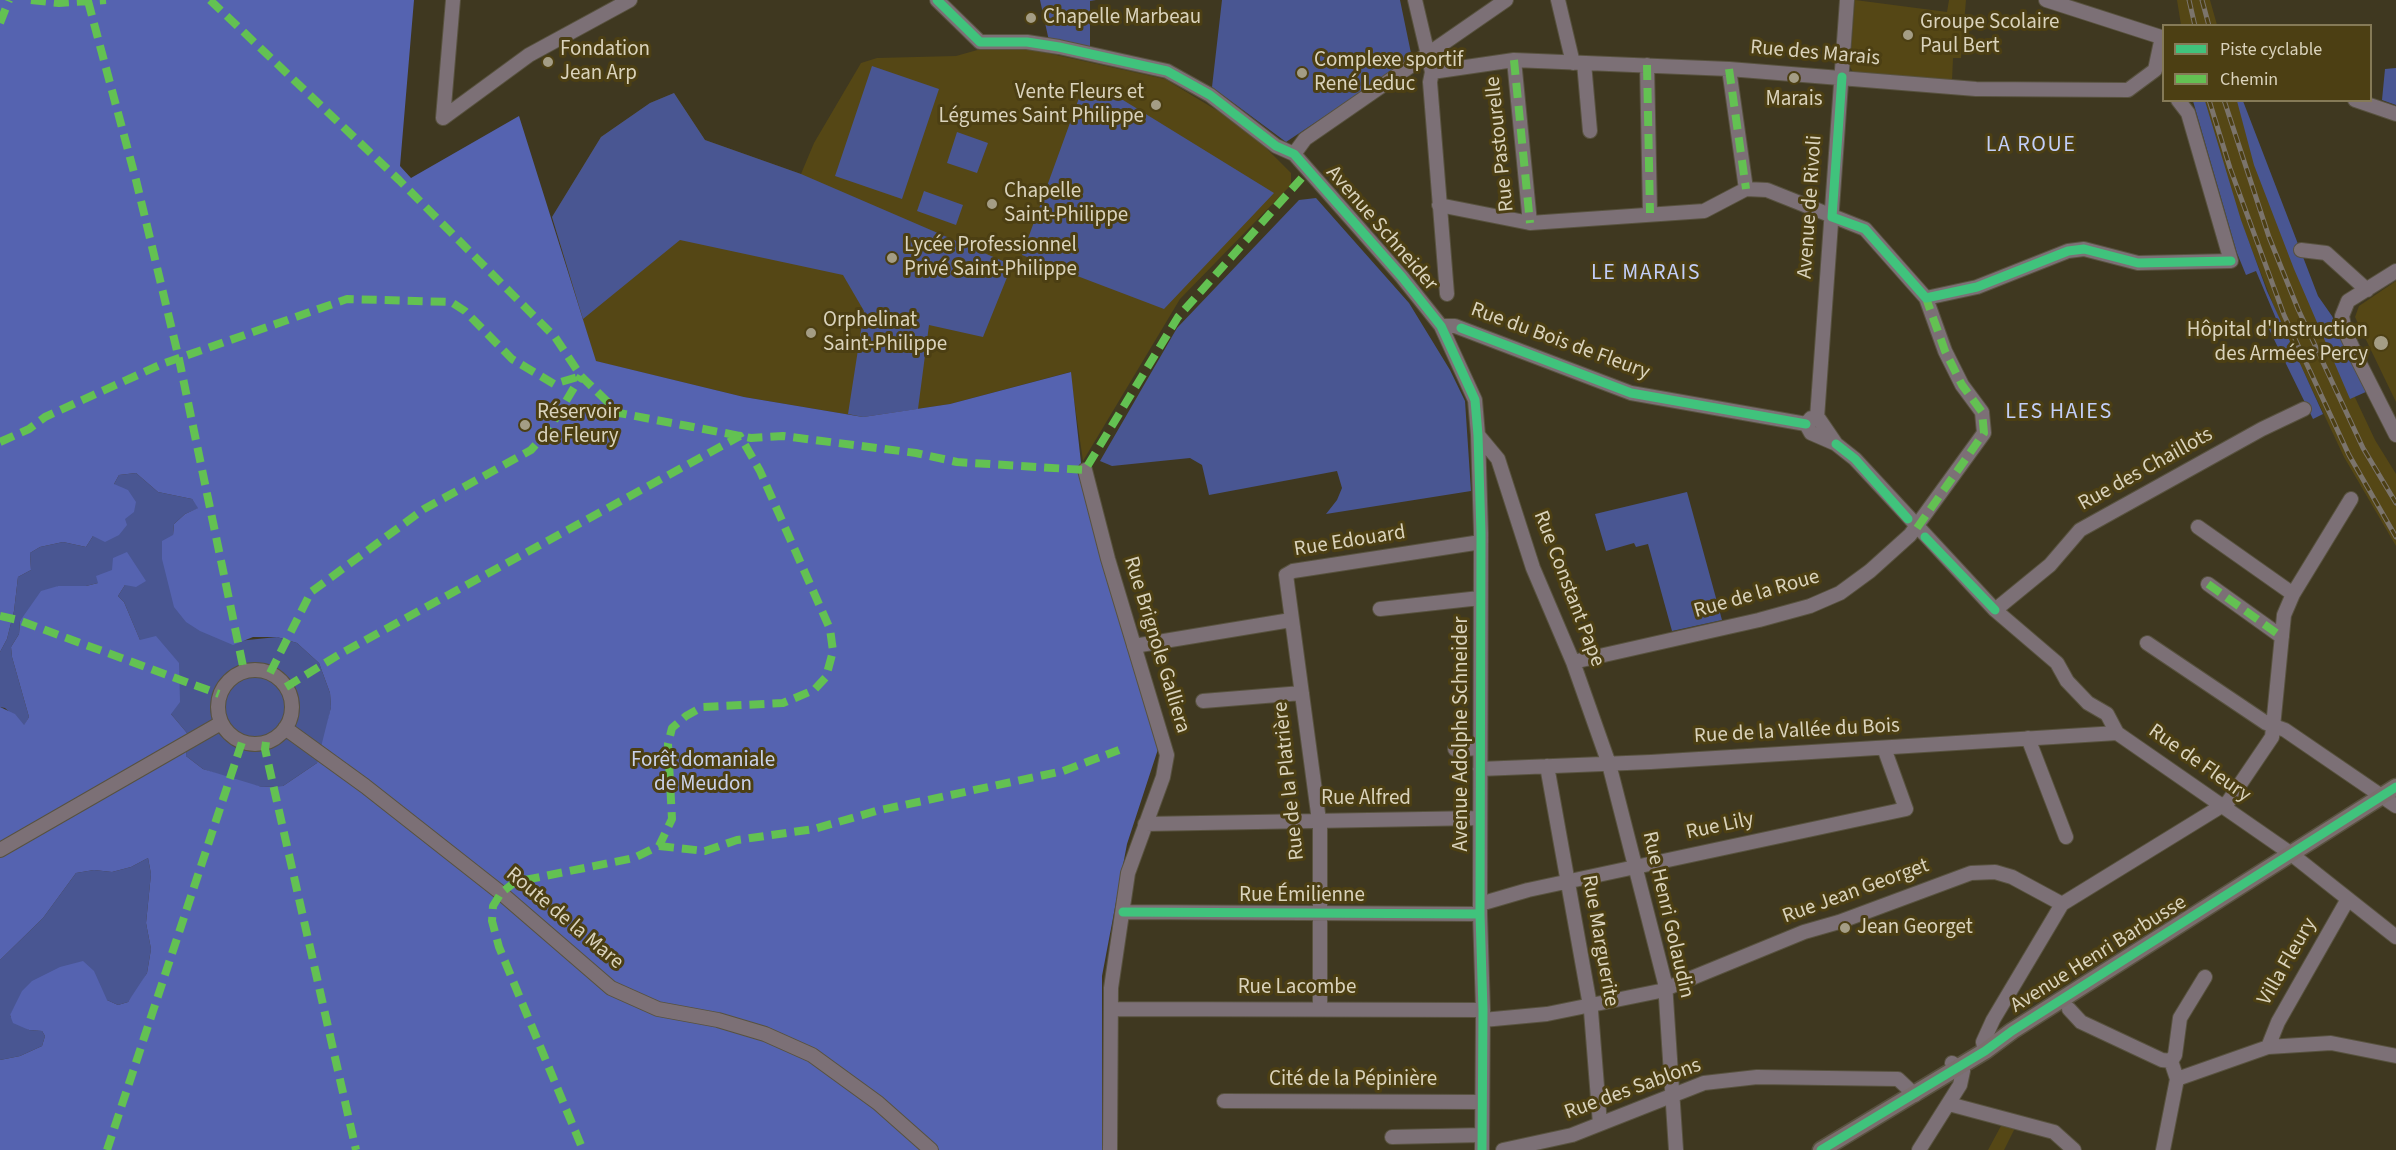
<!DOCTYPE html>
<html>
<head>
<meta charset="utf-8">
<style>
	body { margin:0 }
	#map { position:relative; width:2396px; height:1150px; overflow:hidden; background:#3f3820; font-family:"Source Sans 3",sans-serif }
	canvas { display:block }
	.legend { position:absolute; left:2162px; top:24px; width:210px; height:78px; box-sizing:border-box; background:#4c3f13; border:2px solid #857a57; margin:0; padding:8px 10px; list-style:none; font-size:18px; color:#dad3bc }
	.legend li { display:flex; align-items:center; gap:12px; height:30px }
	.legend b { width:30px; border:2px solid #857a57 }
</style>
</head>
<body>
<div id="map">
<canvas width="2396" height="1150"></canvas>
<ul class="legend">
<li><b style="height:8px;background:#40c37c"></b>Piste cyclable</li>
<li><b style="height:8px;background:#63c152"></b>Chemin</li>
</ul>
</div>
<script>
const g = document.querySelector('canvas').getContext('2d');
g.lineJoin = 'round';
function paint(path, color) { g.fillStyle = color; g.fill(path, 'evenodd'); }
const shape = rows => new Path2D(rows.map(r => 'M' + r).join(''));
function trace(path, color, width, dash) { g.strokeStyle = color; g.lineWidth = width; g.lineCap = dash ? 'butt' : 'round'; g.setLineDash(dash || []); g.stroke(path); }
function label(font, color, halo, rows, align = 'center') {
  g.font = font + ' "Source Sans 3",sans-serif'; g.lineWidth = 6; g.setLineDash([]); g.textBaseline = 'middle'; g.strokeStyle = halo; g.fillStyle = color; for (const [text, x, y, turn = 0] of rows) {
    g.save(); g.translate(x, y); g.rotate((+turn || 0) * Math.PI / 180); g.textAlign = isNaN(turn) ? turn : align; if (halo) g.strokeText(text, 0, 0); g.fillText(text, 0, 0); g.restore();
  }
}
paint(shape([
	[1855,0,1947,12,1949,0,1966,0,1961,58,1953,58,1952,81,1853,72,1850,67],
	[2177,0,2210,0,2217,25,2181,25],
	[981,49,1029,49,1165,79,1246,128,1291,173,1291,185,1180,299,1083,461,1070,372,950,404,863,417,744,397,595,361,552,217,601,137,650,103,674,93,705,140,801,174,814,143,861,63,877,58,956,56],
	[2202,101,2238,101,2311,304,2375,440,2396,474,2396,546,2344,457,2278,317,2229,191],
	[2396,281,2396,402,2355,317,2359,306],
	[2002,1124,2015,1128,2004,1150,1988,1150]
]), '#554715');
paint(shape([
	[1040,0,1096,0,1090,1,1090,48,1049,41],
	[1222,0,1400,0,1412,58,1286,142,1212,87],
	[872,66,939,89,902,199,835,176],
	[2396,68,2396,105,2382,100,2385,69],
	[1083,87,1123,100,1274,193,1164,309,1022,255],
	[674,93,705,140,801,174,1012,265,983,337,929,325,918,409,863,417,848,414,864,311,843,275,680,240,583,319,552,217,601,137,650,103],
	[2193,101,2205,101,2241,220,2267,291,2323,414,2313,419,2267,325,2277,321,2256,271,2246,275,2237,253],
	[2237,101,2243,101,2318,296,2332,316,2368,391,2350,399,2294,269,2254,165],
	[957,132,988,143,977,173,947,163],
	[924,191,963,205,956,225,917,211],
	[1316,198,1409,303,1450,370,1465,401,1471,491,1326,514,1337,500,1342,488,1337,471,1209,495,1202,465,1190,458,1112,466,1100,461,1177,328,1299,200],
	[136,473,158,492,192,499,199,508,185,514,174,524,173,535,238,641,277,637,297,643,319,663,330,693,331,707,323,746,317,763,283,786,262,787,238,782,203,769,186,756,187,733,171,714,124,602,118,596,125,585,113,570,98,583,86,586,58,586,20,621,19,634,11,647,12,657,29,717,24,726,5,708,0,707,0,652,7,639,14,611,18,577,31,570,30,553,40,547,63,542,86,547,93,536,124,519,114,484,119,475],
	[1687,492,1722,620,1672,631,1648,544,1636,547,1634,543,1606,551,1595,514],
	[148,858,151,874,146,923,151,949,147,973,137,991,128,1002,118,1005,107,1000,17,1003,10,1016,29,1030,42,1031,45,1036,42,1046,20,1056,0,1060,0,960,43,918,76,873,94,870,112,872,131,867]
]), '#495692');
paint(shape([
	[0,0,414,0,400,166,411,178,519,116,596,361,744,397,863,417,950,404,1071,372,1082,472,1161,740,1127,844,1102,976,1102,1150,0,1150,0,1060,20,1056,42,1046,45,1036,42,1031,29,1030,13,1023,10,1015,22,991,32,981,60,967,83,961,94,971,107,1000,118,1005,128,1002,147,973,151,949,146,923,151,874,148,858,131,867,112,872,94,870,76,873,43,918,0,960,0,707,15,714,24,725,29,717,12,657,11,647,19,634,20,621,41,591,58,586,86,586,98,583,96,576,112,570,113,558,127,552,146,581,136,587,125,585,118,596,124,602,140,640,156,636,179,663,180,702,171,714,187,733,186,756,203,769,262,787,283,786,317,763,331,707,330,693,319,663,297,643,277,637,253,637,233,645,200,631,186,622,174,607,162,559,162,541,173,535,174,524,185,514,198,508,192,499,158,492,136,473,119,475,114,484,128,490,136,502,134,512,125,519,127,525,119,535,105,542,93,536,86,547,63,542,40,547,30,553,31,570,18,577,14,611,7,639,0,652]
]), '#5563b0');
const minor = shape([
	[937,0,980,42,1027,42,1059,47,1167,71,1210,95,1276,146,1294,154,1402,277,1441,326,1475,400,1478,435,1481,533,1480,914,1483,1010,1482,1150],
	[1415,0,1432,72,1430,82,1447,294],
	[1558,0,1573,63],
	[2046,0,2164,38],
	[1514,60,1530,223],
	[1584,63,1590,131],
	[1647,65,1650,213],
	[1729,69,1746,189],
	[1432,72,1514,60,1729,69,1976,89,2128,90,2155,70,2162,37],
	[2355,100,2396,114],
	[443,118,529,55,630,0],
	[443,118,453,0],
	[1294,154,1305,139,1506,0],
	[1439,205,1530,223,1704,211,1746,189,1767,190,1865,229,1926,298,1977,287,2068,251,2084,249,2138,263,2231,261,2188,113,2178,100],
	[2301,250,2326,253,2367,290],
	[2396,271,2348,301,2342,316,2345,331,2359,362,2396,435],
	[1441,326,1455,326,1631,393,1806,424],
	[1817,418,1847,0],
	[1806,424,1811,418,1819,419,1836,444,1855,459,1995,610,2057,663,2067,681,2088,703,2107,714,2117,733,2290,853,2396,937],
	[1806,424,1811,433,1834,443],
	[1478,435,1498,459,1533,568,1573,662,1609,764,1665,983,1676,1150],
	[1085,470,1108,559,1167,755,1163,777,1128,873,1111,988,1110,1150],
	[2198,527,2293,594],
	[2208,584,2282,637],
	[1380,609,1480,598],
	[1995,610,2050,565,2080,530,2262,429,2304,409],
	[2147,643,2266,723,2285,730,2396,806],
	[1134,646,1291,620],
	[1573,662,1759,620,1810,606,1840,593,1870,571,1910,535,1984,433,1982,412,1962,385,1945,351,1926,298],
	'218 707a37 37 0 1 1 74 0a37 37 0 1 1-74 0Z',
	[1203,701,1302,693],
	[285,728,365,786,501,893,611,988,658,1009,718,1020,765,1034,812,1055,878,1103,931,1150],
	[2028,738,2066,837],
	[1455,749,1480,748],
	[1547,766,1591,1011,1600,1124],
	[1480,769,1651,762,2117,733],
	[1145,824,1480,818],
	[0,850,221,723],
	[1480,904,1528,890,1906,809,1884,748],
	[1123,912,1480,914],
	[1111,1009,1483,1010],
	[1320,1009,1320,828,1286,575,1293,571,1481,542],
	[2069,1009,2081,1022,2162,1060,2171,1061,2177,1079],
	[1483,1020,1547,1014,1660,991,1804,932,1839,922,1971,873,1995,872,2012,877,2062,904],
	[2268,1047,2278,1022,2348,899],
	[1985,1051,1983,1042,1993,1020,2062,904,2228,802,2272,737,2284,615,2293,594,2351,499],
	[2171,1061,2175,1055,2180,1018,2205,977],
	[1224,1101,1482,1102],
	[1949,1104,2054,1132,2074,1150],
	[1392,1137,1482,1135],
	[1503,1150,1572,1135,1704,1083,1757,1077,1898,1079,1915,1095],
	[1919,1150,1960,1085,1963,1071,1952,1063],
	[2163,1150,2177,1079,2268,1047,2331,1043,2396,1056]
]);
const major = shape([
	[1821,1150,1985,1051,2012,1031,2396,787]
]);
trace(minor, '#58523f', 16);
trace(major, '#58523f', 19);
trace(minor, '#7c7076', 14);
trace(major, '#7b6e6e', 16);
const rail = shape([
	[2189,0,2195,26],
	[2202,0,2209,26],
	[2209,100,2230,168,2284,315,2349,455,2396,537],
	[2224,100,2269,237,2298,309,2363,448,2396,503]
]);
trace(rail, '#7b746c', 5);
trace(rail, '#4c3f13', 3, [9]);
trace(shape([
	[31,0,59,3,106,0],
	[210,0,399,180,511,293,555,337,581,376,619,413,751,438,783,436,916,453,957,462,1085,470,1178,317,1307,172],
	[88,1,136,180,179,359,244,671],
	[0,23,9,0],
	[1514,60,1530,223],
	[1647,65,1650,213],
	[1729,69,1746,189],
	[0,442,29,429,45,417,162,364,347,299,451,302,465,311,512,359,554,384,581,376],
	[1917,528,1984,433,1982,412,1962,385,1945,351,1926,298],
	[2208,584,2282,637],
	[0,616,18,620,219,694],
	[270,673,311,592,424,509,531,450,548,431,581,376],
	[286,687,340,654,740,436,760,471,830,629,833,651,826,677,814,690,783,703,702,707,686,716,672,728,668,744,672,819,659,846,634,858,515,882,501,893,493,906,492,921,499,947,583,1150],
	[266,742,265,749,356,1150],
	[659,846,705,851,737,840,814,829,876,811,1063,771,1119,750],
	[107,1150,242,742]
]), '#63c152', 8, [15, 8]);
trace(shape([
	[937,0,980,42,1027,42,1059,47,1167,71,1210,95,1276,146,1294,154,1402,277,1441,326,1475,400,1478,435,1481,533,1480,914,1483,1010,1482,1150],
	[1842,77,1832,217,1865,229,1926,298,1977,287,2068,251,2084,249,2138,263,2231,261],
	[1461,328,1631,393,1806,424],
	[1836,444,1855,459,1908,519],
	[1925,537,1995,610],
	[1123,912,1480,914],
	[1821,1150,1985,1051,2012,1031,2396,787]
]), '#40c37c', 9);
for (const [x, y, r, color] of [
	[1031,18,6,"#a49d85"],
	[1908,35,6,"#a49d85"],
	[548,62,6,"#a49d85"],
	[1302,73,6,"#a49d85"],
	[1794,78,6,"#a49d85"],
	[1156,105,6,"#a49d85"],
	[992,204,6,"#a49d85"],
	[892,258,6,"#a49d85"],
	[811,333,6,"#a49d85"],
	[2381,343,8,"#a49d85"],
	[525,425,6,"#a49d85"],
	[1845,928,6,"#a49d85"]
]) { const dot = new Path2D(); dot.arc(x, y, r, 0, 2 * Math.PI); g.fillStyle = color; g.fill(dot); trace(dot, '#4c3f13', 2); }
label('21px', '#dad3bc', '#4c3f13', [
	["Chapelle Marbeau",1043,18],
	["Groupe Scolaire",1920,23],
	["Paul Bert",1920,47],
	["Fondation",560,50],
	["Jean Arp",560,74],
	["Complexe sportif",1314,61],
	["René Leduc",1314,85],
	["Vente Fleurs et",1144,93,"right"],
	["Légumes Saint Philippe",1144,117,"right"],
	["Marais",1794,100,"center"],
	["Chapelle",1004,192],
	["Saint-Philippe",1004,216],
	["Lycée Professionnel",904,246],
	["Privé Saint-Philippe",904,270],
	["Orphelinat",823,321],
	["Saint-Philippe",823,345],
	["Hôpital d'Instruction",2368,331,"right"],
	["des Armées Percy",2368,355,"right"],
	["Réservoir",537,413],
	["de Fleury",537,437],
	["Jean Georget",1857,928]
], 'left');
label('21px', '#dad3bc', '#4c3f13', [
	["Rue des Marais",1815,54,5],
	["Rue Pastourelle",1501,144,-96],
	["Avenue de Rivoli",1811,207,-86],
	["Avenue Schneider",1381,229,49],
	["Rue du Bois de Fleury",1560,342,20],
	["Rue des Chaillots",2146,470,-29],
	["Rue Edouard",1350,542,-9],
	["Rue Constant Pape",1568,589,69],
	["Rue de la Roue",1757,595,-16],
	["Rue Brignole Galliera",1156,645,73],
	["Rue de la Vallée du Bois",1797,732,-3],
	["Avenue Adolphe Schneider",1462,734,-90],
	["Rue de Fleury",2199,764,35],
	["Rue de la Platrière",1290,781,-96],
	["Rue Alfred",1366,799],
	["Rue Lily",1720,827,-12],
	["Rue Jean Georget",1856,892,-20],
	["Rue Émilienne",1302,896],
	["Rue Henri Golaudin",1667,915,77],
	["Route de la Mare",564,919,40],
	["Rue Marguerite",1599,941,80],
	["Avenue Henri Barbusse",2099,955,-32],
	["Villa Fleury",2288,962,-60],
	["Rue Lacombe",1297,988],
	["Cité de la Pépinière",1353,1080],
	["Rue des Sablons",1633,1090,-20]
]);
label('21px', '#cad2ea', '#4c3f13', [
	["Forêt domaniale",703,761],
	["de Meudon",703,785]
]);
g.letterSpacing = '1.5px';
label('22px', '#c3cff9', '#4c3f13', [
	["LA ROUE",2031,146],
	["LE MARAIS",1646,274],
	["LES HAIES",2059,413]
]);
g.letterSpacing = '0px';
</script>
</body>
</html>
